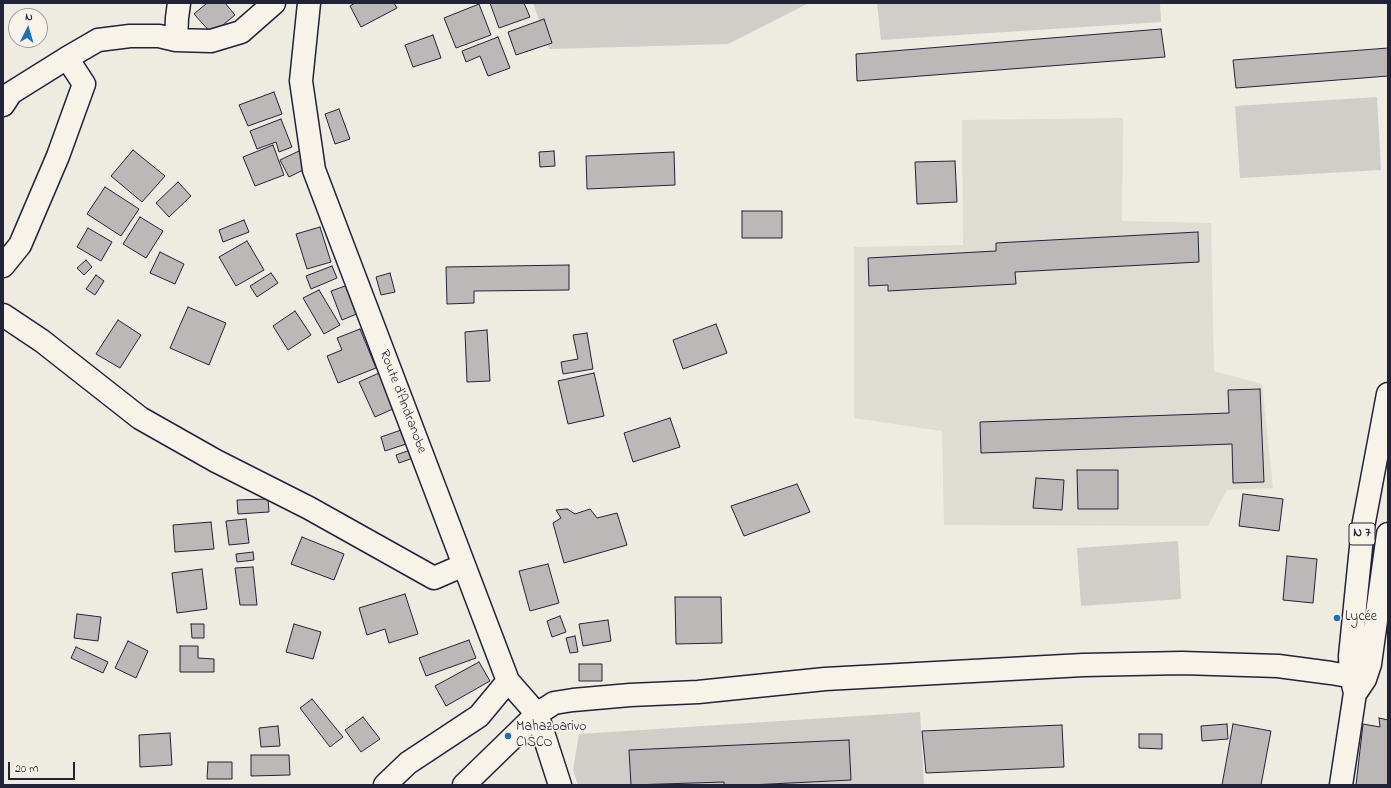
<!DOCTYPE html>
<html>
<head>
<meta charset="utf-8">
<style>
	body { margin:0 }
	#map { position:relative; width:1391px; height:788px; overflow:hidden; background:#eeebe1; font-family:"Indie Flower",sans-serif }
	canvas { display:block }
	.frame { position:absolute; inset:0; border:4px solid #22223b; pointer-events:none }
	.north { position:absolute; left:8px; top:8px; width:40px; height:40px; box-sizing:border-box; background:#f7f3e8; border:1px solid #a29fa3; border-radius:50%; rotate:5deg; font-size:11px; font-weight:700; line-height:16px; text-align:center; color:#22223b }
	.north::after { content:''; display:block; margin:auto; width:14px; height:18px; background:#1f6fb2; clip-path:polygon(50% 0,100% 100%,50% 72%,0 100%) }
	.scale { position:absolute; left:8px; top:762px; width:67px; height:18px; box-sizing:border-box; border:2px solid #22223b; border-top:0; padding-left:5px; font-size:12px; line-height:14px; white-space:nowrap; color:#22223b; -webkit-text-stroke:3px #f7f3e8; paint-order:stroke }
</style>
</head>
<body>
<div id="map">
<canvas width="1391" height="788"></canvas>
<div class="frame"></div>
<div class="north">N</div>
<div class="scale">20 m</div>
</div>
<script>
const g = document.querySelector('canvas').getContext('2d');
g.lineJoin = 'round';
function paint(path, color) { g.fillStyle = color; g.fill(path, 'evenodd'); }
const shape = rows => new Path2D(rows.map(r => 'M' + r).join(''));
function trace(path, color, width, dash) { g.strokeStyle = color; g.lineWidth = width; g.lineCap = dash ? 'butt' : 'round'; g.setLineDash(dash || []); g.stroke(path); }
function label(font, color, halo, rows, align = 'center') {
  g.font = font + ' "Indie Flower",sans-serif'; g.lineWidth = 3; g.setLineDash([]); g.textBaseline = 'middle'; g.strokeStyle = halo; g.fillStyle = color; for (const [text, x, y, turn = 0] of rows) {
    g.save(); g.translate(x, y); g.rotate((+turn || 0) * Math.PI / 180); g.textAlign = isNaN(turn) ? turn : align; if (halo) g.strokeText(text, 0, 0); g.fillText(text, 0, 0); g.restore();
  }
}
paint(shape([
	[1123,118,1122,221,1211,223,1214,371,1262,384,1273,488,1227,490,1208,526,944,525,942,431,854,418,854,247,963,245,962,120]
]), '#dfdcd4');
paint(shape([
	[533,3,809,3,728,44,549,49],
	[877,3,1160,3,1161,22,881,40],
	[1377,97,1381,170,1240,178,1235,106],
	[1178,541,1181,599,1081,606,1077,548],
	[920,712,924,785,578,785,573,770,579,734]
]), '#d1cdc9');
const building = shape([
	[207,3,225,3,235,15,212,34,194,14,207,3],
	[355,3,394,3,397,8,361,27,350,6,355,3],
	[490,3,524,3,530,17,499,28,490,3],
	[479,4,491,35,456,48,444,18,479,4],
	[544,19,552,43,516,55,508,32,544,19],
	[1161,29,1165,57,857,81,856,54,1161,29],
	[433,35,441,58,413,67,405,45,433,35],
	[498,37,510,68,488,76,480,56,466,62,462,51,498,37],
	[1388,48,1388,76,1236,88,1233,60,1388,48],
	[274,92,282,114,248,126,239,105,274,92],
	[339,109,350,139,335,144,325,114,339,109],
	[281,119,292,147,279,152,276,142,257,149,250,131,281,119],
	[273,145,284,175,255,186,243,157,273,145],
	[133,150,165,176,142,202,111,176,133,150],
	[299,151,307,168,289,177,280,160,299,151],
	[554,151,555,166,540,167,539,152,554,151],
	[674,152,675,185,587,189,586,156,674,152],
	[955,161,957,202,917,204,915,162,955,161],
	[178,182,191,196,169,217,156,203,178,182],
	[105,187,139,209,121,236,87,214,105,187],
	[742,211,782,211,782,238,742,238,742,211],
	[140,217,163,231,146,258,123,244,140,217],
	[244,220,249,232,223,242,219,230,244,220],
	[320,227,331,262,307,269,296,234,320,227],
	[88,228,112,242,101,261,77,247,88,228],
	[1198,232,1199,262,1015,272,1016,284,888,291,888,285,869,286,868,258,996,251,996,243,1198,232],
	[247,241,264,270,236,286,219,257,247,241],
	[160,252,184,264,175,284,150,273,160,252],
	[86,260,92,267,84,275,77,268,86,260],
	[569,265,569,290,474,291,474,303,447,304,446,267,569,265],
	[332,266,337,278,311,289,306,276,332,266],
	[271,273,278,283,257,297,250,286,271,273],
	[390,273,395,292,381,295,376,277,390,273],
	[96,275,104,281,95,295,86,289,96,275],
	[348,285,359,313,342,320,331,291,348,285],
	[319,290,340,325,324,334,303,298,319,290],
	[188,307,226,323,209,365,170,348,188,307],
	[295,311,311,335,288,350,273,326,295,311],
	[118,320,141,335,120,368,96,354,118,320],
	[716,324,727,353,683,369,673,340,716,324],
	[360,329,376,368,338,383,327,356,342,350,337,338,360,329],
	[487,330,490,381,467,382,465,332,487,330],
	[587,333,593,369,563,374,561,362,578,359,573,335,587,333],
	[379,373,395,408,375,417,359,382,379,373],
	[594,373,604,416,568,424,558,381,594,373],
	[1260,389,1264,482,1233,483,1232,444,981,453,980,422,1229,413,1228,390,1260,389],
	[670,418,680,447,633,462,624,433,670,418],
	[404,429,409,443,385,451,381,437,404,429],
	[410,450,413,458,399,463,396,455,410,450],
	[1077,470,1118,470,1118,509,1078,509,1077,470],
	[1036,478,1064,480,1062,510,1033,508,1036,478],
	[797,484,810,512,744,536,731,506,797,484],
	[1243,494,1283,499,1279,531,1239,526,1243,494],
	[268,499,269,512,238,514,237,500,268,499],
	[567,509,575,514,590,509,597,518,617,513,627,545,564,563,553,523,561,518,556,510,567,509],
	[246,519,249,543,229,545,226,521,246,519],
	[211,522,214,549,175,552,173,525,211,522],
	[302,537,344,554,334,580,291,564,302,537],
	[253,552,254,560,237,562,236,554,253,552],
	[1287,556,1317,559,1313,603,1283,600,1287,556],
	[548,564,559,603,530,611,519,571,548,564],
	[253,567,257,605,240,605,235,568,253,567],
	[202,569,207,609,177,613,172,573,202,569],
	[405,594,418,634,389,643,385,629,367,635,359,608,405,594],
	[675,597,721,597,722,643,676,644,675,597],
	[77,614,101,617,98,641,74,638,77,614],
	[560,616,566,632,552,637,547,621,560,616],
	[608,620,611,641,583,646,579,624,608,620],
	[191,624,204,624,204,638,192,638,191,624],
	[294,624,321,632,313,659,286,652,294,624],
	[575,636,578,652,570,653,566,638,575,636],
	[469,640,476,658,426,676,419,658,469,640],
	[128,641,148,651,136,678,115,668,128,641],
	[180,646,198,646,198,658,214,659,214,672,180,672,180,646],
	[76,647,108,662,103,673,71,658,76,647],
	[479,662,490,681,446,706,435,686,479,662],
	[579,664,602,664,602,681,579,681,579,664],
	[312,699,343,737,330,747,300,708,312,699],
	[363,717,380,739,361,752,345,730,363,717],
	[1379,718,1388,720,1388,785,1356,785,1363,724,1380,727,1379,718],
	[1227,724,1228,739,1202,741,1201,726,1227,724],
	[1233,724,1271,731,1261,785,1222,785,1233,724],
	[1062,725,1064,767,926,773,922,731,1062,725],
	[278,726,280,746,261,747,259,728,278,726],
	[170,733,172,765,140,767,139,735,170,733],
	[1139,734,1162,734,1162,749,1139,748,1139,734],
	[849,740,851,780,750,785,724,785,724,782,631,785,629,750,849,740],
	[251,755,289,755,290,775,251,776,251,755],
	[208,762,232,762,232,779,207,779,208,762]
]);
paint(building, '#bbb8b7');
trace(building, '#22223b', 1);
const minor = shape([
	[179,3,177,18,176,40,211,41,241,32,274,3],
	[309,3,301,81,314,170,508,681,537,714,560,785],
	[3,105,11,93,67,58,98,40,130,36,159,36,176,40],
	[3,266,20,245,58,156,84,84,67,58],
	[3,315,42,341,140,418,216,461,309,508,434,578,464,565],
	[385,785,408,763,479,716,508,681]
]);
const major = shape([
	[1357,691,1365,679,1370,664,1388,534],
	[464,785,537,714,554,703,573,700,630,695,698,692,825,679,1083,665,1182,663,1278,666,1331,673,1365,679],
	[1341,785,1355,693,1351,676,1350,656,1363,527,1388,394]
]);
trace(minor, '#22223b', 25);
trace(major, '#22223b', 25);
trace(minor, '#f7f3e8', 22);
trace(major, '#f7f3e8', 22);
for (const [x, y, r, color] of [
	[1337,618,4,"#1f6fb2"],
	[508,736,4,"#1f6fb2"]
]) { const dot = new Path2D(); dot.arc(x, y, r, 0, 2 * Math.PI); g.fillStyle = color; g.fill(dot); trace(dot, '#f7f3e8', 1.5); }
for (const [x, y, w] of [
	[1362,534,26]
]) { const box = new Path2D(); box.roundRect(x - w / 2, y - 11, w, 22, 3); g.fillStyle = '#f7f3e8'; g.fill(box); trace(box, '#22223b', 1); }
label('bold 13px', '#22223b', null, [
	["N 7",1362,534]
]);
label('14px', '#22223b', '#f7f3e8', [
	["Route d'Andranobe",402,402,69]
]);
label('14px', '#22223b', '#f7f3e8', [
	["Lycée",1345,618],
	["Mahazoarivo",516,728],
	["CISCO",516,744]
], 'left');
</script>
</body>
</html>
